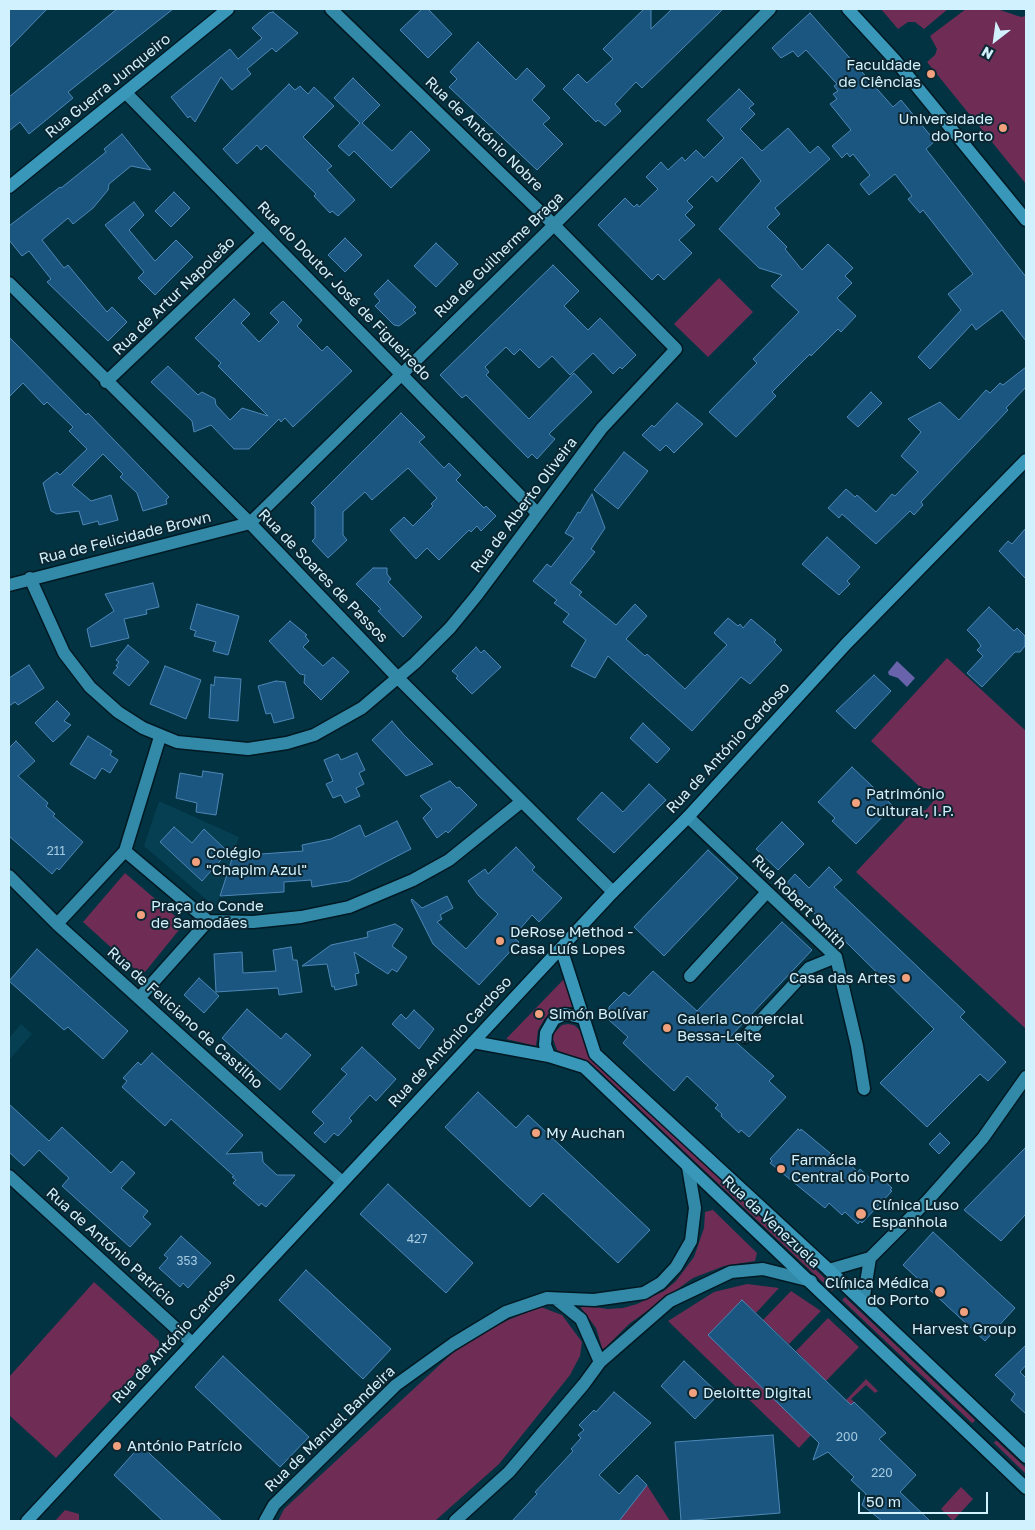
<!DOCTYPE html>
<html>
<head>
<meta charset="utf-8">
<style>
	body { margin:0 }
	#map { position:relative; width:1035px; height:1530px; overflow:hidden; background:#013342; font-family:"Golos Text",sans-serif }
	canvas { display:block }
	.frame { position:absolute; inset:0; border:10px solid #d1f1fe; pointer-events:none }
	.north { position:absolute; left:970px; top:15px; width:50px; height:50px; -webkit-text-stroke:4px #0c2731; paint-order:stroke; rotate:210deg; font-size:14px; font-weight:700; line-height:20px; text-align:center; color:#d1f1fe }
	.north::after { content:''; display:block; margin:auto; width:18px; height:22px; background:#d1f1fe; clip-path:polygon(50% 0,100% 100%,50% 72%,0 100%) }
	.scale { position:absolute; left:858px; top:1492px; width:130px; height:22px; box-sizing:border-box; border:2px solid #d1f1fe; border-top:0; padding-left:6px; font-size:15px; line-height:18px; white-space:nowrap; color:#d1f1fe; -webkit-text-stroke:4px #0c2731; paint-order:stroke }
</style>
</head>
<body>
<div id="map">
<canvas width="1035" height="1530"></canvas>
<div class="frame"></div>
<div class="north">N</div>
<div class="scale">50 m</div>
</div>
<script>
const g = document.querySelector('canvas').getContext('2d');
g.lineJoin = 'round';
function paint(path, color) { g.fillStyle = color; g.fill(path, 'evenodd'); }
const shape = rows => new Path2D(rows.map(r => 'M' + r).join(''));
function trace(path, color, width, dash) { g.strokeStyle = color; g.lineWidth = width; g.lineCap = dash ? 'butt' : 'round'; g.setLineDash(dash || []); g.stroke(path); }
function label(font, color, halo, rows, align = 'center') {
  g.font = font + ' "Golos Text",sans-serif'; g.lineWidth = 4; g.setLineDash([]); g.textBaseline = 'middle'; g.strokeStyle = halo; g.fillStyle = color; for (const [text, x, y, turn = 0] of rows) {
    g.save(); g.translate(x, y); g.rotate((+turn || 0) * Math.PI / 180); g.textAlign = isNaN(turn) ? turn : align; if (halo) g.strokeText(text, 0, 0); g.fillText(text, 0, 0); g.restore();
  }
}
paint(shape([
	[159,801,239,837,216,908,144,846],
	[21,1024,32,1034,9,1060,9,1038]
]), '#053f51');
paint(shape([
	[881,9,948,9,924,29,915,22,908,22,898,29],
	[966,9,997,9,1021,17,1026,16,1026,184,927,62,935,55,937,49,930,36],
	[719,278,753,312,708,357,674,324],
	[947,658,1026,731,1026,1029,856,872,913,811,926,810,935,799,934,790,920,787,871,741],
	[125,873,182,922,183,925,145,972,138,972,83,922],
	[565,978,573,1007,560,1008,545,1018,538,1030,536,1046,506,1039],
	[568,1024,574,1025,582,1032,600,1065,835,1288,832,1291,597,1069,557,1050,553,1039,554,1033,562,1025],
	[713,1210,757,1253,755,1261,724,1266,693,1278,629,1324,604,1349,602,1348,596,1328,579,1305,608,1309,623,1308,637,1304,664,1291,676,1281,694,1257,704,1228,705,1212],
	[94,1282,159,1341,159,1348,56,1458,9,1415,9,1377],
	[747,1284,779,1288,756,1313,742,1300,708,1335,811,1435,799,1448,668,1321,714,1292],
	[791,1291,821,1311,789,1344,763,1320],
	[845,1297,975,1420,974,1422,972,1423,842,1300],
	[541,1307,562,1315,582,1342,580,1356,570,1375,499,1464,435,1521,278,1521,284,1509,460,1346,508,1320],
	[828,1318,859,1347,826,1381,796,1351],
	[866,1379,878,1391,875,1393,866,1385,851,1399,854,1402,851,1405,846,1400],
	[995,1441,997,1441,1026,1468,1026,1474,994,1443],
	[647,1485,670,1521,619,1521],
	[961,1487,973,1499,953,1521,941,1509],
	[65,1510,79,1514,79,1521,55,1521]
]), '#6f2d55');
paint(shape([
	[897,661,915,678,907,687,898,678,889,675,888,672]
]), '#6863ab');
const building = shape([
	[9,9,47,9,9,48,9,9],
	[117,9,173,9,68,92,73,98,29,134,20,122,9,131,9,97,117,9],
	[422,9,428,9,452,34,428,58,400,30,422,9],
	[644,9,651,9,651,29,672,9,723,9,642,88,636,82,615,104,621,111,605,126,598,120,596,122,563,89,578,74,587,83,613,59,603,49,644,9],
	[273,12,298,33,276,52,272,48,247,69,251,74,232,90,221,77,195,122,190,116,188,118,171,97,230,49,238,59,262,38,252,28,269,13,273,12],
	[810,13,893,107,901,100,935,141,926,149,1026,277,1026,341,1002,310,976,330,972,324,930,369,918,357,961,310,948,294,973,274,923,210,920,213,908,199,912,196,895,174,869,195,860,184,870,175,853,154,850,157,847,153,842,158,832,146,851,130,830,104,837,99,833,94,838,91,834,86,837,84,806,50,798,57,793,51,781,58,772,48,810,13],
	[478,42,516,80,527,68,545,86,532,100,550,118,543,124,563,144,537,170,449,87,457,79,450,72,478,42],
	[353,78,380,105,362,123,392,151,411,131,430,150,391,188,354,151,349,156,338,146,360,123,334,98,353,78],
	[289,84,295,90,300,86,308,94,314,87,334,106,303,137,332,166,327,170,355,200,338,216,332,211,330,213,314,196,316,194,266,145,261,150,257,145,237,164,223,149,289,84],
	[739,89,754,104,749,108,755,114,740,129,762,151,788,128,810,153,818,146,830,159,775,208,780,214,767,227,787,247,785,249,802,270,828,244,846,261,853,268,845,276,852,283,837,298,856,316,841,332,838,329,811,356,810,354,772,392,776,396,736,437,709,412,757,363,753,359,799,312,771,286,782,275,759,268,719,229,761,181,742,157,717,182,712,176,687,201,693,207,685,215,695,225,679,240,692,253,664,280,658,274,652,280,598,225,625,198,634,207,637,204,639,207,658,189,646,177,661,162,668,170,682,157,685,161,696,150,704,158,724,138,707,120,739,89],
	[122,134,151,170,131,166,109,184,108,190,93,208,73,224,68,218,42,240,64,268,68,265,107,312,112,307,127,322,108,341,47,282,51,279,29,251,22,256,9,240,9,226,60,187,61,188,106,152,104,149,122,134],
	[174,192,190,208,171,227,155,211,174,192],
	[134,202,144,215,129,230,155,261,176,240,193,257,155,295,138,278,144,272,105,225,134,202],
	[345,238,362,255,345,272,328,255,345,238],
	[436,243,458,264,436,287,414,266,436,243],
	[553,265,579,291,564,306,588,330,600,318,636,355,622,369,620,367,613,374,593,353,570,375,552,356,539,368,520,349,514,355,506,347,485,367,489,372,486,375,529,419,574,373,592,392,549,434,555,439,537,459,532,454,528,458,466,395,462,398,440,375,553,265],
	[388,280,416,307,413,310,416,313,399,326,394,325,375,306,380,301,374,294,388,280],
	[234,299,250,314,241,323,259,342,279,322,270,313,283,301,302,320,297,326,322,351,327,346,352,371,293,427,285,418,281,422,279,419,249,449,234,449,211,425,194,432,192,421,151,382,168,366,198,395,202,392,215,399,216,405,230,420,242,408,268,416,218,366,221,363,195,338,234,299],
	[9,337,86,415,88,413,169,497,166,500,167,504,143,511,137,493,120,477,123,474,103,454,72,485,91,501,111,495,118,520,99,525,98,521,83,525,79,511,57,514,51,511,43,483,57,472,60,475,87,449,69,431,73,427,47,402,44,405,23,383,9,397,9,337],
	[1026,367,1026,387,1006,408,1008,410,921,502,923,505,914,515,910,511,876,544,842,514,839,518,828,508,846,489,855,497,857,495,876,512,892,494,895,496,918,472,901,456,921,432,908,419,940,402,959,420,986,390,990,393,1000,383,1003,385,1026,367],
	[871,392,882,403,858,427,847,417,871,392],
	[677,403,703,424,674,453,666,445,660,451,642,435,652,425,654,427,677,403],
	[401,413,425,437,419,442,444,468,449,463,461,475,456,480,484,508,486,506,496,516,481,531,477,526,471,532,469,530,439,560,427,548,416,559,390,530,404,517,413,526,433,506,431,504,437,498,408,468,372,500,365,492,343,512,343,535,347,540,328,558,312,541,315,538,315,507,311,503,401,413],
	[624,452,648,471,618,509,594,490,624,452],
	[592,494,605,528,591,549,595,552,570,583,582,592,579,595,616,625,635,604,647,616,626,639,645,656,647,654,685,689,727,645,714,633,728,618,738,626,740,624,743,628,751,619,776,640,774,642,782,650,750,684,741,677,692,731,608,656,595,678,571,666,586,640,563,622,569,614,554,603,557,600,533,581,547,564,551,567,574,538,565,533,578,512,580,513,592,494],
	[1026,528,1026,579,999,551,1008,541,1012,544,1026,528],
	[827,537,860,567,847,581,850,584,839,595,802,564,827,537],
	[373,568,387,568,387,574,391,579,388,582,422,617,403,637,378,611,381,609,356,584,373,568],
	[153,583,159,607,146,610,147,614,124,619,129,638,91,647,87,629,114,611,105,594,153,583],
	[197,604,239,616,228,655,213,651,216,642,194,636,196,631,190,629,197,604],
	[989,607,1014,631,1017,628,1025,636,1025,646,1020,652,1015,652,982,687,967,673,983,656,977,650,981,646,977,640,967,630,989,607],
	[290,621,307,635,305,636,309,641,303,647,323,666,333,657,349,672,321,700,304,683,305,675,300,674,269,641,290,621],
	[128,645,149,662,129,686,113,673,118,667,116,666,119,662,116,660,128,645],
	[476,647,481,653,484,650,501,667,472,694,456,678,458,676,452,671,476,647],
	[29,665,44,688,18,705,15,702,9,706,9,678,29,665],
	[165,666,201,680,186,719,150,704,165,666],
	[874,675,891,691,855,729,836,711,874,675],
	[215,677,241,679,238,721,209,718,211,684,214,686,215,677],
	[276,681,285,682,294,718,274,723,271,713,266,714,258,686,276,681],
	[57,701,70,714,64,721,71,725,53,742,35,723,57,701],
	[392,721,404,735,433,764,406,776,372,740,392,721],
	[643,723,670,749,657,763,630,738,643,723],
	[88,736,112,751,110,755,118,760,110,773,102,768,95,779,70,764,88,736],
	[16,741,35,761,18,776,48,803,46,806,55,814,53,816,83,842,59,870,57,868,52,874,9,836,9,748,16,741],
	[357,753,365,770,359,773,364,784,356,788,360,796,345,803,341,795,333,798,326,784,333,781,324,760,338,754,341,760,357,753],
	[852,767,893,806,856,844,832,821,835,818,818,802,852,767],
	[203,771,223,774,216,815,196,812,197,803,176,798,180,773,202,777,203,771],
	[450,781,457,788,459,787,477,805,448,833,446,831,437,838,423,818,432,809,420,796,450,781],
	[649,784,666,800,614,853,577,819,602,792,623,812,649,784],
	[397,821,411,849,349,881,312,887,311,880,284,882,284,892,220,896,233,856,303,851,302,845,331,839,360,825,365,837,397,821],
	[782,822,804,844,778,870,756,849,782,822],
	[174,827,192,843,204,829,228,852,202,881,160,842,174,827],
	[516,847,535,867,532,870,562,898,539,922,532,915,513,937,519,942,479,985,433,944,411,900,412,899,422,908,447,896,453,908,440,915,442,919,437,922,466,949,498,914,478,895,468,881,485,869,488,874,516,847],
	[708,850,738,878,664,956,634,927,708,850],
	[829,867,842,880,834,887,965,1012,960,1017,1006,1062,988,1081,980,1074,927,1127,880,1083,934,1029,849,945,784,886,795,874,809,888,829,867],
	[782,922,812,950,730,1037,774,1076,769,1081,786,1097,749,1137,741,1130,739,1133,721,1116,722,1114,715,1108,718,1105,687,1076,674,1091,643,1062,623,1043,628,1037,609,1020,609,1007,624,992,629,996,653,971,697,1011,782,922],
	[395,924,403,929,392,946,407,957,397,972,392,969,388,974,354,952,359,973,355,974,357,985,335,990,334,986,332,987,327,964,302,966,331,945,368,937,367,932,395,924],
	[291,947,293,960,297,960,302,992,279,995,278,988,216,992,214,954,242,952,243,973,276,971,273,950,291,947],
	[37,949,128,1031,103,1059,68,1027,64,1030,9,981,37,949],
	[199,978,219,996,204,1013,184,995,199,978],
	[247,1009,281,1039,286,1033,311,1055,280,1090,222,1038,247,1009],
	[414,1010,434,1029,419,1049,392,1024,401,1014,406,1019,414,1010],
	[362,1047,396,1079,376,1101,370,1095,349,1118,352,1121,338,1136,334,1133,325,1143,314,1133,324,1123,312,1112,347,1074,341,1069,362,1047],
	[152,1053,243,1135,226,1154,262,1152,263,1162,277,1175,295,1175,266,1207,261,1203,259,1206,233,1183,236,1180,232,1177,234,1176,171,1119,165,1126,122,1087,127,1081,123,1078,138,1062,141,1065,152,1053],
	[478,1092,516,1128,528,1115,650,1230,618,1263,543,1193,530,1207,445,1127,478,1092],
	[9,1104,49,1141,62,1127,111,1173,122,1161,135,1173,121,1188,148,1211,143,1217,151,1224,130,1247,62,1186,69,1178,39,1150,24,1166,9,1152,9,1104],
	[798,1129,800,1131,801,1129,842,1163,845,1160,858,1172,860,1169,873,1181,878,1175,892,1188,890,1190,892,1191,862,1223,860,1221,858,1224,845,1212,842,1215,829,1203,825,1208,770,1163,772,1161,770,1159,798,1129],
	[940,1133,950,1143,939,1154,929,1144,940,1133],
	[1026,1147,1026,1214,1001,1241,964,1210,1026,1147],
	[388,1184,473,1263,446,1293,360,1214,388,1184],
	[933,1232,1015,1308,985,1341,903,1265,933,1232],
	[181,1236,211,1263,188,1288,183,1283,180,1287,159,1268,168,1258,164,1255,181,1236],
	[306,1270,391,1349,363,1379,279,1300,306,1270],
	[742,1300,851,1405,854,1402,886,1433,879,1439,916,1475,900,1492,930,1521,882,1521,862,1505,866,1494,851,1480,854,1477,828,1452,813,1460,819,1443,708,1335,742,1300],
	[1026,1345,1026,1365,1020,1372,1026,1378,1026,1414,1011,1400,1015,1394,995,1375,1026,1345],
	[223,1356,309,1437,280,1467,195,1387,223,1356],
	[684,1361,719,1394,695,1419,661,1386,684,1361],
	[614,1392,651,1423,599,1475,619,1494,637,1475,647,1485,619,1521,512,1521,537,1494,535,1492,573,1451,571,1449,581,1438,578,1435,584,1430,579,1425,594,1410,596,1412,614,1392],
	[773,1435,780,1513,681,1521,675,1442,773,1435],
	[141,1445,151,1455,222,1521,163,1521,114,1475,141,1445]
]);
paint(building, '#1b5681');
trace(building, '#4e87b6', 1);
const street = shape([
	[126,93,537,513],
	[9,283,250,523,398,678,613,892],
	[106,382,263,233],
	[30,578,64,653,90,687,118,712,143,728,177,742,248,749,287,743,314,735,362,708,415,663,450,628,477,595,602,428,676,349,554,225,331,9],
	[9,585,250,523,554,225,770,9],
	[688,817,836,957,857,1046,864,1089],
	[125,851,160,737],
	[9,876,57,924,342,1182],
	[208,921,253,922,301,917,349,907,413,880,449,860,521,802],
	[57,924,125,851,208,921],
	[690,976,767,892],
	[140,997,208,921],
	[745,1037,809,968,836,957],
	[9,1176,192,1343],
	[870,1258,928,1200,983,1138,1026,1077],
	[829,1270,870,1258,863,1302],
	[556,1299,581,1319,600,1362],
	[265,1521,274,1505,396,1385,453,1344,506,1312,547,1298,594,1300,644,1293,661,1283,676,1267,691,1241,695,1208,688,1167],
	[455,1521,509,1472,584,1384,600,1362,670,1301,731,1272,763,1269,811,1281]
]);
const secondary = shape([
	[848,9,895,60,1026,220],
	[9,187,228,9],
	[561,948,595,1054,829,1270,1026,1457],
	[473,1042,549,1056,584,1067,1026,1488],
	[549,1056,545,1045,546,1033,554,1019,565,1014,584,1018],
	[27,1521,613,892,688,817,847,643,1026,460]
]);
trace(street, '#001922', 15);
trace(secondary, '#001922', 15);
trace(street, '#338aa8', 12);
trace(secondary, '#3998ba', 12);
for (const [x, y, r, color] of [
	[931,74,5,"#f1a17d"],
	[1003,128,5,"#f1a17d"],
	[856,803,5,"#f1a17d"],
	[196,862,5,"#f1a17d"],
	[141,915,5,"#f1a17d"],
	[500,941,5,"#f1a17d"],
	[906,978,5,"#f1a17d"],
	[539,1014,5,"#f1a17d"],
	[667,1028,5,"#f1a17d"],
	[536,1133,5,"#f1a17d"],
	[781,1169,5,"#f1a17d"],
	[861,1214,6,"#f1a17d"],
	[940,1292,6,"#f1a17d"],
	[964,1312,5,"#f1a17d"],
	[693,1393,5,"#f1a17d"],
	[117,1446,5,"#f1a17d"]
]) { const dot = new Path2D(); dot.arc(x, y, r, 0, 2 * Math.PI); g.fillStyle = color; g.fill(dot); trace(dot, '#0c2731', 2); }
label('12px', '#a4cadf', null, [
	["211",56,851],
	["427",417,1239],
	["353",187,1261],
	["200",847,1437],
	["220",882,1473]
]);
label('15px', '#d1f1fe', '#0c2731', [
	["Faculdade",921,65,"right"],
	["de Ciências",921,82,"right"],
	["Universidade",993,119,"right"],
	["do Porto",993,136,"right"],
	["Património",866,794],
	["Cultural, I.P.",866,811],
	["Colégio",206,853],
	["\"Chapim Azul\"",206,870],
	["Praça do Conde",151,906],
	["de Samodães",151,923],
	["DeRose Method -",510,932],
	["Casa Luís Lopes",510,949],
	["Casa das Artes",896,978,"right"],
	["Simón Bolívar",549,1014],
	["Galeria Comercial",677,1019],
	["Bessa-Leite",677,1036],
	["My Auchan",546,1133],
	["Farmácia",791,1160],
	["Central do Porto",791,1177],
	["Clínica Luso",872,1205],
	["Espanhola",872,1222],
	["Clínica Médica",929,1283,"right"],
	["do Porto",929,1300,"right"],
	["Harvest Group",964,1329,"center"],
	["Deloitte Digital",703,1393],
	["António Patrício",127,1446]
], 'left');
label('15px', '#d1f1fe', '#0c2731', [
	["Rua Guerra Junqueiro",108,86,-39],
	["Rua de António Nobre",484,134,44],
	["Rua de Guilherme Braga",499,255,-44],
	["Rua do Doutor José de Figueiredo",344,291,46],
	["Rua de Artur Napoleão",174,296,-44],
	["Rua de Alberto Oliveira",524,505,-53],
	["Rua de Felicidade Brown",125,538,-14],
	["Rua de Soares de Passos",323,576,46],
	["Rua de António Cardoso",728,748,-47],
	["Rua Robert Smith",799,902,45],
	["Rua de Feliciano de Castilho",185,1018,42],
	["Rua de António Cardoso",450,1042,-47],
	["Rua da Venezuela",771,1222,43],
	["Rua de António Patrício",111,1247,42],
	["Rua de António Cardoso",174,1338,-47],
	["Rua de Manuel Bandeira",330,1429,-44]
]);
</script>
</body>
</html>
